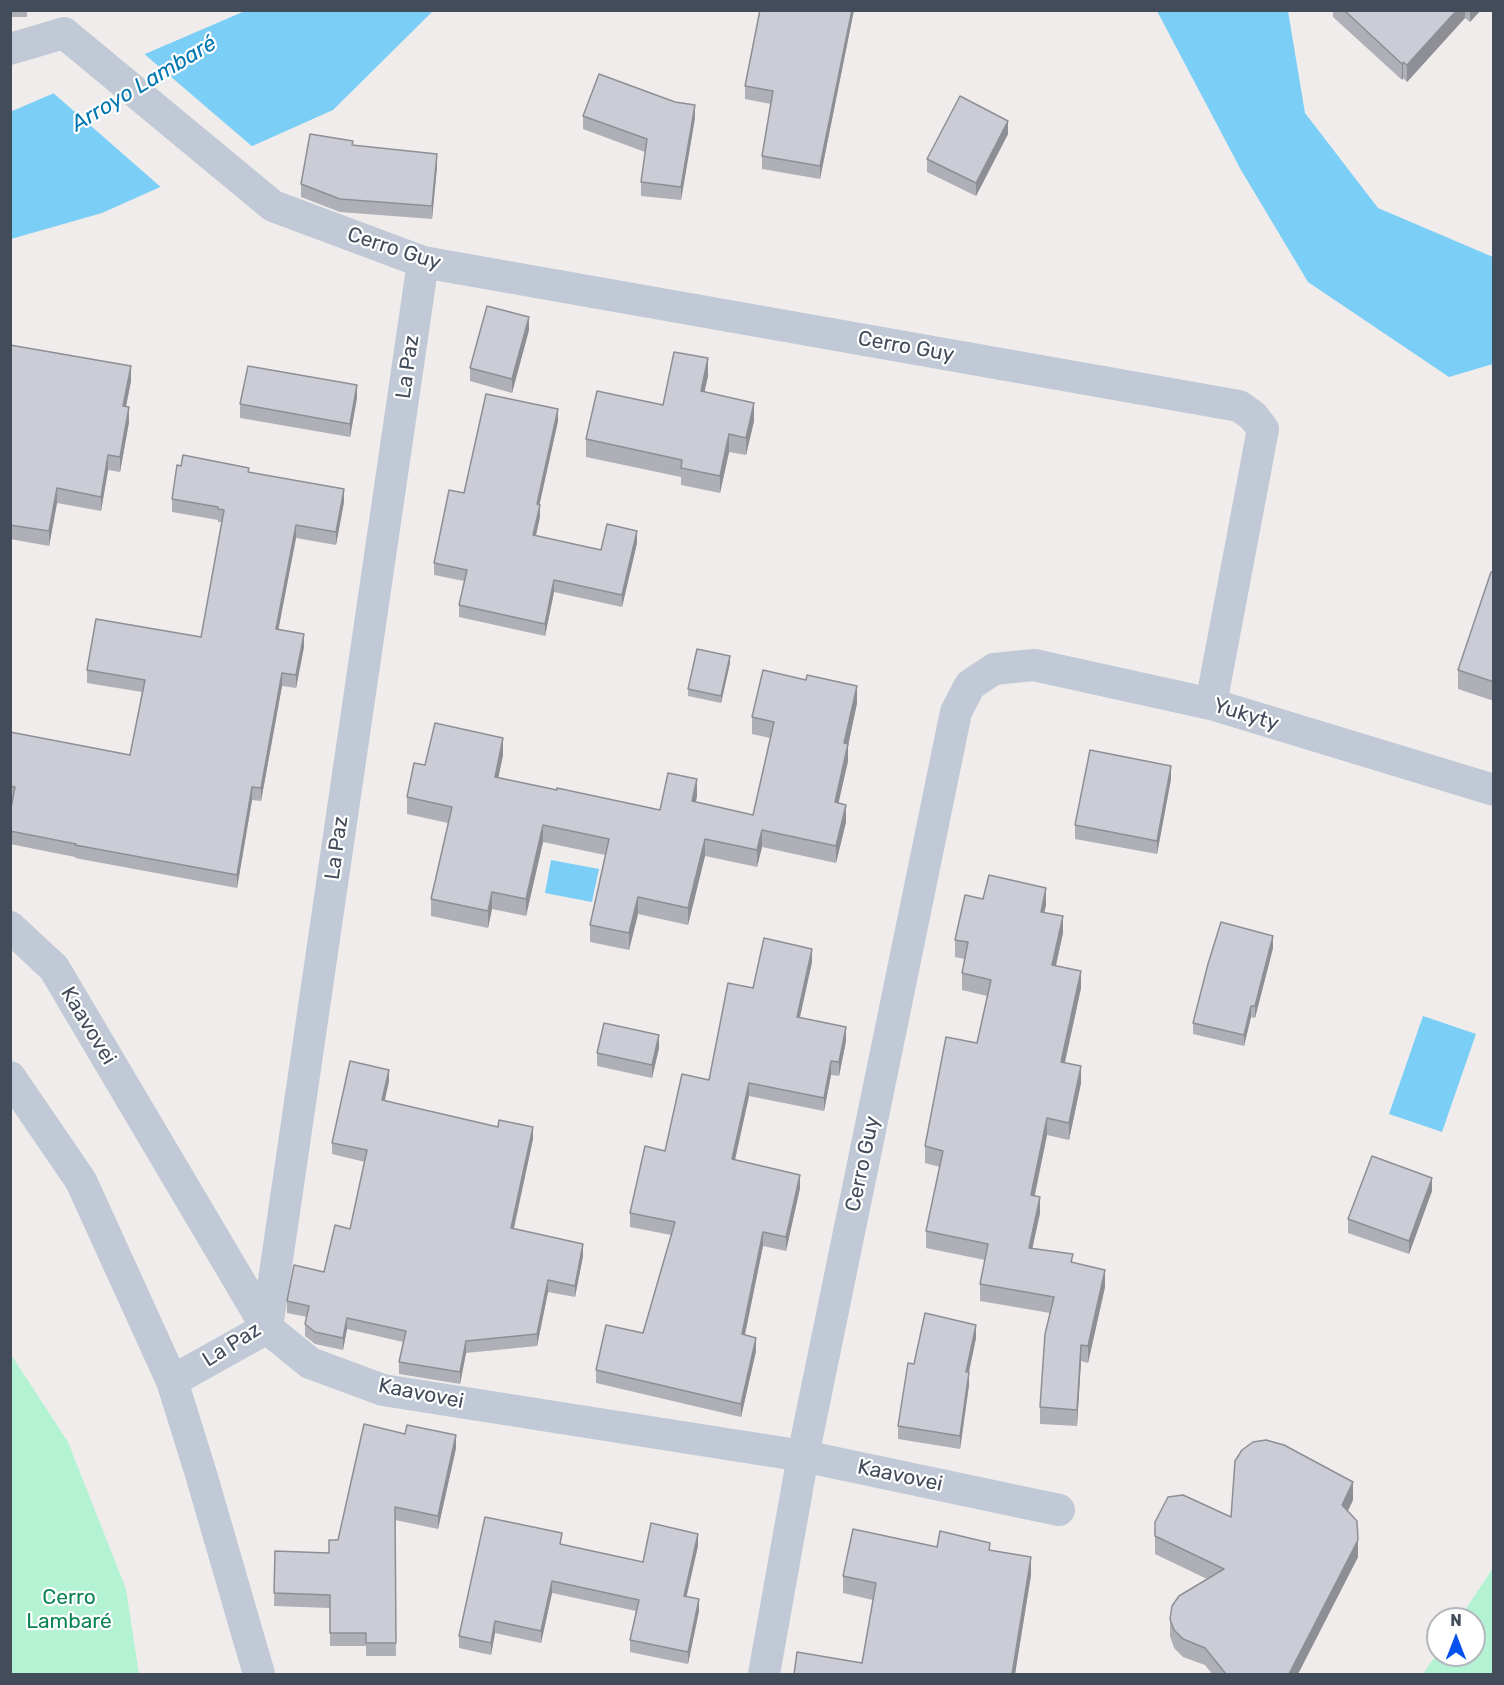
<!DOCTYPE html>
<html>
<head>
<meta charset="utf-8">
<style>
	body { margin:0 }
	#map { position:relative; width:1504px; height:1685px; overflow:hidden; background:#efeceb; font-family:Rubik,sans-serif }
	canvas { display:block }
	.frame { position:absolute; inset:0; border:12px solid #424c5b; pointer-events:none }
	.north { position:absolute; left:1426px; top:1607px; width:60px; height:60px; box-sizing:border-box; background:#fff; border:2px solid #b3b7bd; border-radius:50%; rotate:0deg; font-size:16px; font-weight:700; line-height:24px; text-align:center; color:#424c5b }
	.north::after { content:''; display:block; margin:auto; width:21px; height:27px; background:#0550ef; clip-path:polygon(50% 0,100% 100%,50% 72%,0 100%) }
</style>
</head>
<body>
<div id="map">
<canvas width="1504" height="1685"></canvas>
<div class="frame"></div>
<div class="north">N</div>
</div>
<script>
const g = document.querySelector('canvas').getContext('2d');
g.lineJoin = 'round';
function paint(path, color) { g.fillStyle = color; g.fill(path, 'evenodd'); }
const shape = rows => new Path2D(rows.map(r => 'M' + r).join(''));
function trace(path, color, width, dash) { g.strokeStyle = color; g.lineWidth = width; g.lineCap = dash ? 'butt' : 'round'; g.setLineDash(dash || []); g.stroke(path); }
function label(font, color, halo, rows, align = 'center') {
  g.font = font + ' Rubik,sans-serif'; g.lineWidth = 4.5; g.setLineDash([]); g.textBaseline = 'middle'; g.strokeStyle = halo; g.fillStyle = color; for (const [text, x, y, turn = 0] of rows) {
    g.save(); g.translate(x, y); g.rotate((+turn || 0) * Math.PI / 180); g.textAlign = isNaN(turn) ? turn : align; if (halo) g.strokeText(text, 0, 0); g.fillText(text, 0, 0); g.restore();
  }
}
paint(shape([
	[10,1353,68,1442,126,1589,139,1674,11,1674],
	[1493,1568,1493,1674,1423,1674,1438,1652,1438,1655,1474,1655,1474,1619,1459,1619]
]), '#b3f3d3');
paint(shape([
	[245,11,433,11,333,110,102,213,11,239,10,112],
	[1157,11,1288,11,1305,113,1378,208,1493,257,1493,364,1449,377,1308,282,1241,170],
	[551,860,599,869,592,902,545,893],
	[1423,1016,1476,1034,1442,1132,1389,1114]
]), '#7bcef5');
paint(shape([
	[142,52,254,148,163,189,51,91]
]), '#efeceb');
trace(shape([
	[10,49,64,33,273,206,423,262,1239,406,1253,416,1263,429,1211,704],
	[10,927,54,968,267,1328,310,1363,383,1390,803,1456,1059,1510],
	[10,1077,81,1181,172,1381,201,1474,259,1674],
	[267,1328,423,262],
	[172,1381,267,1328],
	[764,1674,803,1456,956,712,970,685,994,669,1034,665,1211,704,1494,790]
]), '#c0c9d5', 32);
paint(shape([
	[10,10,27,10,27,17,10,17],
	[760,10,854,10,820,179,762,169,762,156,771,104,745,99,745,86],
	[1333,10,1481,10,1470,22,1465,18,1407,82,1403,78,1402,80,1333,17],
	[583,116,695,118,681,200,641,196,641,182,645,152,583,129],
	[1008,134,976,196,927,172,927,159],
	[353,145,437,167,432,219,340,212,301,197,301,184],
	[529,330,512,393,470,381,470,368],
	[10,345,131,381,126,407,129,422,120,472,108,470,101,511,57,503,49,546,10,539],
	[708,376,704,391,754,421,746,455,729,452,720,493,681,485,681,477,586,457,586,439,663,405],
	[357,398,350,437,240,418,240,404],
	[558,421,539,505,540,517,536,536,601,550,637,543,622,607,554,592,545,636,459,617,459,605,464,581,434,575,434,563,464,493],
	[249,472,344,502,336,545,296,538,278,630,304,647,296,688,282,686,261,801,252,800,237,888,75,858,75,857,10,844,10,813,13,800,10,799,10,732,130,755,142,692,87,683,87,670,201,637,222,522,218,522,218,520,172,512,172,499],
	[1494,573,1494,701,1458,689,1458,670],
	[730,663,721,703,688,696,688,689],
	[857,703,848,746,848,761,838,803,846,822,836,863,762,847,757,867,705,856,688,925,638,914,629,950,590,942,590,925,605,855,543,842,526,916,492,909,488,928,431,916,431,899,448,823,407,814,407,797,425,765,503,755,498,778,660,810,697,796,696,802,753,815,770,738,752,734,752,717],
	[1171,779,1157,854,1075,839,1075,825],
	[983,899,1046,905,1044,912,1063,933,1056,966,1081,988,1065,1063,1081,1083,1069,1140,1047,1135,1035,1195,1040,1213,1032,1248,1073,1263,1105,1287,1088,1363,1081,1361,1077,1426,1040,1424,1040,1407,1050,1313,980,1301,980,1284,985,1260,926,1248,926,1231,940,1167,925,1163,925,1146,977,1043,987,996,962,990,962,973,965,959,955,957,955,940],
	[1273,948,1255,1018,1251,1017,1244,1046,1193,1034,1193,1023],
	[812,962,800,1017,846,1041,839,1076,831,1075,824,1111,749,1096,735,1160,800,1188,786,1251,763,1246,745,1335,756,1351,741,1417,596,1383,596,1370,643,1333,671,1235,630,1227,630,1213,665,1151,709,1080,753,988],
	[659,1048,652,1078,597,1066,597,1053],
	[389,1081,385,1100,533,1139,514,1229,583,1256,575,1297,548,1292,537,1346,466,1353,460,1384,399,1374,399,1362,403,1342,347,1329,343,1350,315,1344,305,1336,305,1324,307,1317,287,1313,287,1301,324,1272,350,1229,365,1162,332,1154,332,1143],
	[1432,1191,1409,1254,1348,1233,1348,1219],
	[976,1338,969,1372,969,1385,960,1449,898,1439,898,1426,914,1364],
	[456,1448,438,1529,395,1520,396,1656,366,1656,366,1646,330,1646,330,1608,274,1606,275,1551,329,1553,338,1540],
	[1353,1500,1348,1511,1358,1557,1298,1674,1212,1674,1205,1665,1183,1657,1174,1648,1170,1636,1170,1619,1207,1579,1155,1554,1155,1522,1231,1517],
	[562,1545,643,1562,698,1546,686,1596,699,1611,688,1664,630,1652,630,1640,636,1611,552,1593,541,1643,495,1633,491,1655,459,1648,459,1636],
	[937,1547,990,1550,1031,1575,1015,1674,794,1674,862,1663,873,1600,843,1593,843,1576]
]), '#afafb7');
paint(shape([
	[852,10,854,10,820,179,820,166],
	[1457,10,1465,10,1465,18,1407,82,1407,65],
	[1470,10,1481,10,1470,22],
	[1403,62,1403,78,1402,80,1402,64],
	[695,105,695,118,681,200,681,187],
	[1008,121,1008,134,976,196,976,183],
	[437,154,437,167,432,219,432,206],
	[529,317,529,330,512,393,512,379],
	[708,358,708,376,701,408,701,391],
	[131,366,131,381,123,421,123,406],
	[357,385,357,398,350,437,350,424],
	[754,403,754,421,746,455,746,438],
	[129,407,129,422,120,472,120,457],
	[558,409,558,421,537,516,537,504],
	[729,434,729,452,720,493,720,476],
	[108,455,108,470,101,511,101,497],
	[57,488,57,503,49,546,49,531],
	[344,489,344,502,336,545,336,532],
	[540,505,540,517,533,547,533,535],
	[296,525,296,538,276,642,276,629],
	[637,531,637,543,622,607,622,595],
	[554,580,554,592,545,636,545,624],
	[304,634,304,647,296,688,296,675],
	[730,656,730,663,721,703,721,696],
	[282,673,282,686,261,801,261,788],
	[857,686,857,703,848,746,848,761,835,819,835,802,844,743],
	[503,738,503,755,495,794,495,777],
	[1171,766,1171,779,1157,854,1157,841],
	[697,779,697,796,692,818,692,801],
	[252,787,252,800,237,888,237,875],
	[846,805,846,822,836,863,836,846],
	[543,825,543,842,526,916,526,899],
	[762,830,762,847,757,867,757,850],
	[705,839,705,856,688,925,688,908],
	[1046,888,1046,905,1041,928,1041,912],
	[492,892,492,909,488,928,488,911],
	[638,897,638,914,629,950,629,933],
	[1063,916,1063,933,1052,982,1052,965],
	[1273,936,1273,948,1255,1018,1255,1006],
	[812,949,812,962,797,1030,797,1017],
	[1081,971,1081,988,1061,1079,1061,1062],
	[1251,1006,1251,1017,1244,1046,1244,1035],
	[846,1027,846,1041,839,1076,839,1062],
	[659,1035,659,1048,652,1078,652,1065],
	[831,1061,831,1075,824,1111,824,1098],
	[1081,1066,1081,1083,1069,1140,1069,1123],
	[389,1070,389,1081,382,1111,382,1100],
	[749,1083,749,1096,732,1173,732,1159],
	[1047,1118,1047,1135,1031,1212,1031,1195],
	[533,1127,533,1139,511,1240,511,1228],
	[800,1175,800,1188,786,1251,786,1237],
	[1432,1178,1432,1191,1409,1254,1409,1241],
	[1040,1197,1040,1213,1029,1264,1029,1248],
	[763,1232,763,1246,742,1348,742,1334],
	[583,1244,583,1256,575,1297,575,1286],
	[1105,1270,1105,1287,1088,1363,1088,1346],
	[548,1280,548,1292,537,1346,537,1334],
	[347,1318,347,1329,343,1350,343,1338],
	[976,1325,976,1338,966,1385,966,1372],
	[756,1338,756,1351,741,1417,741,1404],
	[466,1341,466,1353,460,1384,460,1372],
	[1081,1345,1081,1361,1077,1426,1077,1410],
	[969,1372,969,1385,960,1449,960,1436],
	[456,1435,456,1448,438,1529,438,1516],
	[1353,1482,1353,1500,1342,1523,1342,1505],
	[698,1534,698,1546,684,1608,684,1596],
	[1358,1540,1358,1557,1298,1674,1289,1674],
	[1031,1557,1031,1575,1015,1674,1012,1674],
	[552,1581,552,1593,541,1643,541,1631],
	[699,1599,699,1611,688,1664,688,1652],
	[495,1621,495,1633,491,1655,491,1643]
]), '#8e8f95');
const building = shape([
	[760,10,852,10,820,166,762,156,773,91,745,86,760,10],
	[1344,10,1457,10,1407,65,1403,62,1402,64,1344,10],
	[599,74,675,102,695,105,681,187,641,182,647,139,583,116,599,74],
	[960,96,1008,121,976,183,927,159,960,96],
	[310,134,353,141,352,145,437,154,432,206,340,199,301,184,310,134],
	[487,306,529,317,512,379,470,368,487,306],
	[10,345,131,366,123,406,129,407,120,457,108,455,101,497,57,488,49,531,10,525,10,345],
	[674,352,708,358,701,391,754,403,746,438,729,434,720,476,681,468,682,460,586,439,597,391,663,405,674,352],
	[248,366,357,385,350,424,240,404,248,366],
	[486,394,558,409,537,504,540,505,533,535,601,550,607,524,637,531,622,595,554,580,545,624,459,605,467,570,434,563,449,490,464,493,486,394],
	[183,455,249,468,248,472,344,489,336,532,296,525,276,629,304,634,296,675,282,673,261,788,252,787,237,875,75,845,76,844,10,831,10,813,15,787,10,786,10,732,130,755,145,680,87,670,96,619,201,637,224,510,218,509,218,507,172,499,177,465,181,466,183,455],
	[1491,572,1494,573,1494,682,1458,670,1491,572],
	[697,649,730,656,721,696,688,689,697,649],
	[763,670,806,680,807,675,857,686,844,743,848,744,835,802,846,805,836,846,762,830,757,850,705,839,688,908,638,897,629,933,590,925,609,839,543,825,526,899,492,892,488,911,431,899,452,807,407,797,414,763,425,765,435,723,503,738,495,777,557,790,557,788,660,810,668,773,697,779,692,801,753,815,774,722,752,717,763,670],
	[1090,750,1171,766,1157,841,1075,825,1090,750],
	[989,875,1046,888,1041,912,1063,916,1052,965,1081,971,1061,1062,1081,1066,1069,1123,1047,1118,1031,1195,1040,1197,1029,1248,1073,1254,1071,1262,1105,1270,1088,1346,1081,1345,1077,1410,1040,1407,1045,1334,1054,1297,980,1284,988,1244,926,1231,943,1151,925,1146,946,1037,977,1043,991,980,962,973,968,942,955,940,965,895,983,899,989,875],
	[1221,922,1273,936,1255,1006,1251,1006,1244,1035,1193,1023,1208,964,1221,922],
	[764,938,812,949,797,1017,846,1027,839,1062,831,1061,824,1098,749,1083,732,1159,800,1175,786,1237,763,1232,742,1334,756,1338,741,1404,596,1370,606,1325,643,1333,675,1222,630,1213,645,1146,665,1151,682,1074,709,1080,728,983,753,988,764,938],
	[604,1023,659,1035,652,1065,597,1053,604,1023],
	[350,1061,389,1070,382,1100,498,1127,499,1120,533,1127,511,1228,583,1244,575,1286,548,1280,537,1334,466,1341,460,1372,399,1362,406,1331,347,1318,343,1338,315,1332,305,1324,309,1306,287,1301,294,1265,324,1272,335,1225,350,1229,367,1150,332,1143,350,1061],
	[1372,1156,1432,1178,1409,1241,1348,1219,1372,1156],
	[925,1313,976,1325,966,1372,969,1372,960,1436,898,1426,908,1363,914,1364,925,1313],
	[364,1424,405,1434,407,1425,456,1435,438,1516,395,1507,396,1643,366,1643,366,1633,330,1633,330,1595,274,1593,275,1551,329,1553,329,1540,338,1540,364,1424],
	[1266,1440,1284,1445,1353,1482,1342,1505,1357,1521,1358,1540,1289,1674,1226,1674,1205,1648,1183,1639,1174,1630,1170,1619,1172,1606,1179,1596,1224,1569,1155,1536,1155,1522,1168,1497,1183,1495,1231,1517,1235,1461,1242,1450,1253,1442,1266,1440],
	[485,1517,562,1533,560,1544,643,1562,651,1523,698,1534,684,1596,699,1599,688,1652,630,1640,639,1600,552,1581,541,1631,495,1621,491,1643,459,1636,485,1517],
	[853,1529,937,1547,940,1531,990,1543,989,1550,1031,1557,1012,1674,794,1674,797,1652,862,1663,876,1583,843,1576,853,1529]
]);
paint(building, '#cbccd5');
trace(building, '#8e8f95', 1.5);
label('21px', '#424c5b', '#fff', [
	["Cerro Guy",394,249,18],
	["Cerro Guy",906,347,10],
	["La Paz",408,367,-82],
	["Yukyty",1246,715,17],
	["La Paz",337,848,-82],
	["Kaavovei",88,1026,59],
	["Cerro Guy",863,1164,-78],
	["La Paz",232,1345,-32],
	["Kaavovei",421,1394,11],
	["Kaavovei",900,1476,12]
]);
label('21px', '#0c8355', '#fff', [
	["Cerro",69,1598],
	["Lambaré",69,1622]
]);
label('italic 22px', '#0077b0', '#fff', [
	["Arroyo Lambaré",144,84,-31]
]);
</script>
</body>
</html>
